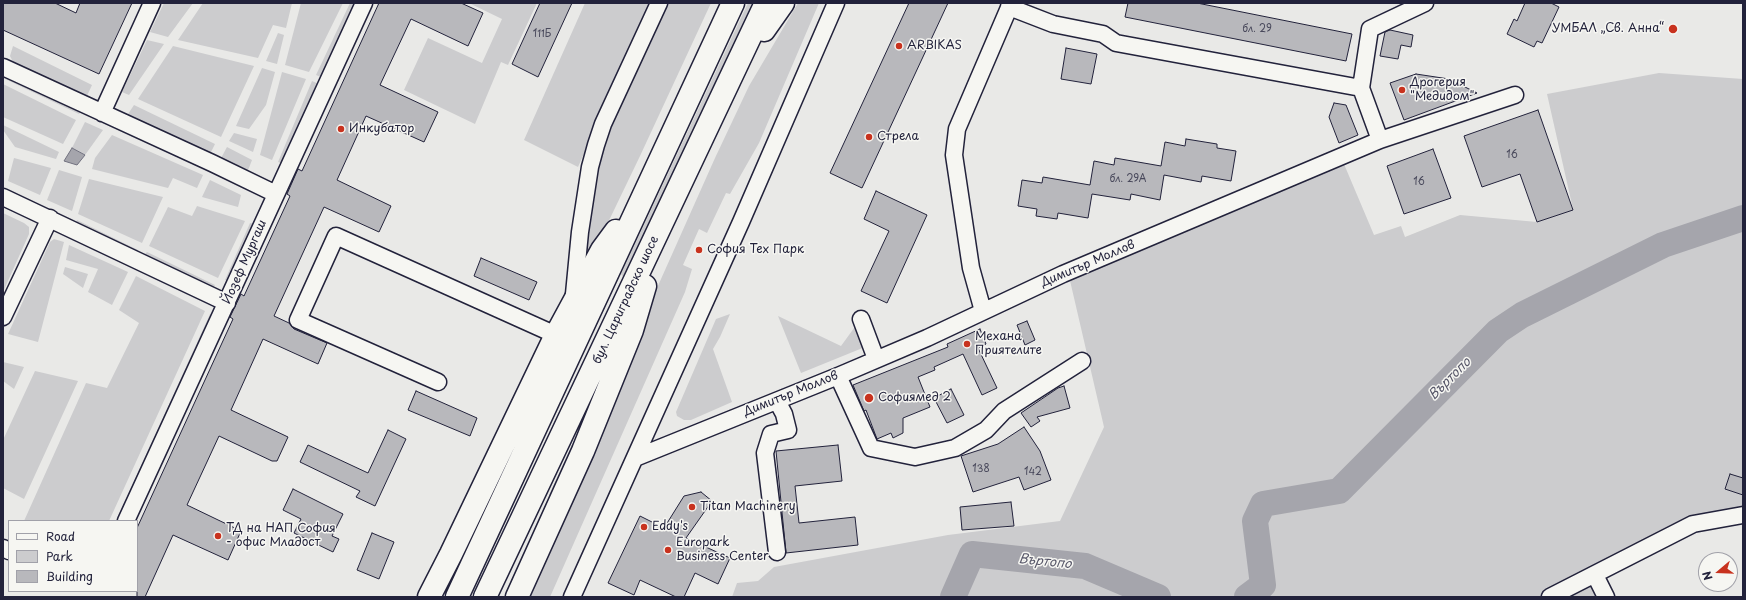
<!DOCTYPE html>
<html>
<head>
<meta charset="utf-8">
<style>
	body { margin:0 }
	#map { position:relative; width:1746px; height:600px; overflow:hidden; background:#e9e9e7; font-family:"Playpen Sans",sans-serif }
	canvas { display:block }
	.frame { position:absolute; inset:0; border:4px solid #22223b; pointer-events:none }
	.legend { position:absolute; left:8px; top:520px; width:130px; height:72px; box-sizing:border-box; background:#f6f6f2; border:1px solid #a1a1a9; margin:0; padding:5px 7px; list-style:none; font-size:12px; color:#22223b }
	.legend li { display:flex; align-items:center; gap:8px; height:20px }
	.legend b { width:20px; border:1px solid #a1a1a9 }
	.north { position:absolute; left:1698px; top:552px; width:40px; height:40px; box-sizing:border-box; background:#f6f6f2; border:1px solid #a1a1a9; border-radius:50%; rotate:251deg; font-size:11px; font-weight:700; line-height:16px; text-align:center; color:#22223b }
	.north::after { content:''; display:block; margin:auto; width:14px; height:18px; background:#c8321e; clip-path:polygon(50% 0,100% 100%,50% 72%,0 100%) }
</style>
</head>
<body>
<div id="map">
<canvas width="1746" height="600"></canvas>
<div class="frame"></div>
<ul class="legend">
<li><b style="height:5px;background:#f6f6f2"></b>Road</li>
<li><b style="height:11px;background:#ccccce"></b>Park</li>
<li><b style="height:11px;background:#b8b8bc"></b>Building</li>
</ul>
<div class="north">N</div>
</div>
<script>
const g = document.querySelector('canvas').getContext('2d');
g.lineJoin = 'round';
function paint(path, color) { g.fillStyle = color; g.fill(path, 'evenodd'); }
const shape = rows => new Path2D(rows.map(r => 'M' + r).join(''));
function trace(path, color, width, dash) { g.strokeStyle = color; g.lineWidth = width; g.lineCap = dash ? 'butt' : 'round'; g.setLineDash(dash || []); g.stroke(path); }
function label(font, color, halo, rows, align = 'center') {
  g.font = font + ' "Playpen Sans",sans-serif'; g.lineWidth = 3; g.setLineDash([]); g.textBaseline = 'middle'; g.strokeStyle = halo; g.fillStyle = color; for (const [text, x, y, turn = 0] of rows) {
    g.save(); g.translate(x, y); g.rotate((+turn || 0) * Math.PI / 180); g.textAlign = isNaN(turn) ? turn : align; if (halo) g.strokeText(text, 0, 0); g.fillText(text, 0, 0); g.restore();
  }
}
paint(shape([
	[164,3,193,3,168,37,150,32],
	[203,3,292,3,286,28,273,25,258,58,178,40],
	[301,3,343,3,309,72,285,65],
	[350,3,356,3,321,77,316,75],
	[469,3,537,3,508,65,501,62,475,124,404,90,428,38,482,63,502,19],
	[585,3,651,3,578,167,524,140],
	[666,3,711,3,640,156,590,260,583,269,591,192,602,147],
	[748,3,752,3,625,276,623,277,621,274],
	[798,3,819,3,759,143,730,194,726,193,707,233,699,229,683,265,692,269,685,292,550,597,526,597,629,358,657,288,715,158,749,86],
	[278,33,284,35,277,64,266,61],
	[147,40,164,44,129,95,122,92],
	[13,46,92,85,86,98,14,64,10,56],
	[173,46,254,66,221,137,138,99],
	[262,68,275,72,266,105,249,129,236,126],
	[282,72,306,79,272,160,260,155],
	[1659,73,1743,79,1743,515,1693,524,1596,574,1606,597,732,597,737,583,758,581,774,567,948,535,1060,521,1104,427,1068,272,1341,157,1374,235,1401,226,1405,237,1460,215,1537,222,1573,209,1547,94],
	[3,74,81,111,79,114,3,78],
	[312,81,319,84,283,164,278,162],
	[3,84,76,120,63,144,3,117],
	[134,105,215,144,210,154,126,117],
	[85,122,103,130,85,155,72,148],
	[3,125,59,152,56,159,15,147,3,130],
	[234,133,257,139,253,152,229,141],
	[112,135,203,175,197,188,173,178,168,188,92,169,95,158],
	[227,147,252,160,247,173,220,160],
	[14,158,51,168,40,195,8,181],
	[59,170,82,177,72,211,47,200],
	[89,179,163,197,142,243,78,214],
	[210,180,241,195,238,207,202,197],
	[197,206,245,221,218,278,149,246,168,207,192,216],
	[3,213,24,223,29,227,29,234,3,292],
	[77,220,138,250,136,254,76,224],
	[250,223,256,224,229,282,225,280],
	[54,239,64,242,38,342,8,334,50,242],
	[69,245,128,272,112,305,88,292,98,269,66,260],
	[147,252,215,285,213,288,144,255],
	[65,267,88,274,83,288,63,274],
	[136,276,205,311,109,521,24,521,86,383,107,388,139,323,119,310],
	[210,314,213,315,120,521,116,521],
	[730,314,720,337,713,349,732,402,691,420,684,420,677,416,676,412,716,319],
	[778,316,841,346,857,324,865,347,801,373],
	[3,362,24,367,14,389,3,381],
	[35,371,78,381,24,499,3,488,3,440],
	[596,393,509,597,504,597,551,496,549,495]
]), '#ccccce');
const water = shape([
	[72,148,85,155,77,165,64,161,72,148]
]);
paint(water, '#a5a5ac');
trace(water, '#71717f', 1);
trace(shape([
	[953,597,972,554,1085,566,1158,597],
	[1247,597,1263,585,1255,521,1263,504,1339,491,1498,331,1522,315,1663,245,1743,218]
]), '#a5a5ac', 26);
const building = shape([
	[3,3,55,3,76,13,80,3,132,3,99,74,3,30,3,3],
	[379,3,461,3,483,13,468,46,411,19,380,85,438,112,424,142,366,116,337,180,391,206,379,232,324,207,274,316,289,323,294,329,327,343,318,364,263,339,231,410,288,437,277,461,272,461,219,436,187,505,241,531,228,560,173,535,145,597,137,597,137,528,233,319,230,317,241,294,244,296,290,196,287,194,298,169,302,171,379,3],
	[540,3,572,3,538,77,512,64,540,3],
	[909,3,948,3,862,188,830,173,909,3],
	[1128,3,1197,3,1352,34,1346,61,1125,17,1128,3],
	[1525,3,1551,3,1559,7,1542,43,1537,41,1534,47,1507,34,1514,19,1517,21,1525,3],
	[1390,30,1413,35,1411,47,1401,45,1398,59,1380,56,1385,32,1390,30],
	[1066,48,1097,54,1091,84,1061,79,1066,48],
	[1416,74,1449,79,1477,93,1404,120,1390,83,1416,74],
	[1334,103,1346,105,1358,135,1339,143,1329,117,1334,103],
	[1538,110,1573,210,1537,222,1520,174,1482,187,1464,136,1538,110],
	[1186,139,1217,144,1217,148,1236,151,1231,181,1202,176,1201,182,1164,175,1160,200,1131,194,1130,200,1092,194,1088,218,1058,213,1057,219,1036,216,1037,209,1018,206,1022,180,1042,183,1043,177,1090,185,1094,161,1114,165,1115,158,1161,166,1165,142,1185,146,1186,139],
	[1433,149,1451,198,1404,214,1387,166,1433,149],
	[876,191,927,215,887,303,861,291,889,231,864,219,876,191],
	[481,258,537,282,529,300,474,276,481,258],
	[1027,321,1035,340,1025,345,1017,325,1027,321],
	[980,329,986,344,978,348,997,388,982,395,963,354,934,367,935,370,918,377,930,407,903,418,903,433,893,438,891,433,877,439,866,410,864,411,853,385,948,347,947,344,980,329],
	[1064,386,1070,408,1037,417,1040,421,1031,427,1021,413,1058,388,1064,386],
	[951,389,964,415,947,423,934,398,951,389],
	[416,391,477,418,470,436,408,410,416,391],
	[1024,427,1040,451,1051,480,1024,490,1019,477,973,492,961,456,998,444,1024,427],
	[388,430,406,439,375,506,356,497,360,491,300,462,308,445,368,473,388,430],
	[838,445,842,481,795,486,799,523,855,517,858,545,786,553,776,451,838,445],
	[1730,474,1743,478,1743,495,1725,489,1730,474],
	[293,489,343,514,332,536,339,539,333,552,294,533,301,519,283,510,293,489],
	[701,492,712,501,686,538,730,558,718,584,695,573,684,597,676,597,640,580,634,595,608,583,640,516,664,528,684,496,701,492],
	[1011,502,1014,526,962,530,960,507,1011,502],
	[372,533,394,542,379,579,357,570,372,533]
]);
paint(building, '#b8b8bc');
trace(building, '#22223b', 1);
const minor = shape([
	[1009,7,1053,24,1103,34,1116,43,1361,88],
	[3,67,212,163,276,194],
	[102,113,152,3],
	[1380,140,1361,88,1370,29,1425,3],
	[3,197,227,303],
	[574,294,580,232,590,167,596,145,603,124,659,3],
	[983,311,971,268,954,155,957,129,1011,3],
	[3,317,50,218],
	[861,319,876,359],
	[838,376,871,448,915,457,955,448,986,430,1004,411,1082,361],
	[438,382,298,320,336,236,556,335],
	[635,458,838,376,927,338,1063,274,1380,140,1515,95],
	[126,521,364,3],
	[3,548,9,551],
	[777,552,765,453,771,434,788,430,784,414,777,401],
	[1595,575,1606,597],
	[572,597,741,222,836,3],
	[1550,597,1693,524,1743,515]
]);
const highway = shape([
	[764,30,783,3],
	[429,597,451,554,556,335,602,250,616,231],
	[457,597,733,3],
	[485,597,766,3],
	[517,597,583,451,632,330,645,286]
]);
trace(minor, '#22223b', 19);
trace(highway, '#22223b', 25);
trace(minor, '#f6f6f2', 16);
trace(highway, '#f6f6f2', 22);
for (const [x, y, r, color] of [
	[1673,29,5,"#c8321e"],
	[899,46,4,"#c8321e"],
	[1402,90,4,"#c8321e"],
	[341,129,4,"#c8321e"],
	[869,137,4,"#c8321e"],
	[699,250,4,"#c8321e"],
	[967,344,4,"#c8321e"],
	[869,398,5,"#c8321e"],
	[692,507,4,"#c8321e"],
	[644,527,4,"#c8321e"],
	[218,536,4,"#c8321e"],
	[668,550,4,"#c8321e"]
]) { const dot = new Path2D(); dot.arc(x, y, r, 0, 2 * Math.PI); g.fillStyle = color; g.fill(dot); trace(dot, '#f6f6f2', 1.5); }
label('10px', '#48485b', null, [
	["бл. 29",1257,29],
	["111Б",542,34],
	["16",1512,155],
	["бл. 29А",1128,179],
	["16",1419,182],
	["138",981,469],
	["142",1033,472]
]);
label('12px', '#22223b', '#f6f6f2', [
	["УМБАЛ „Св. Анна“",1664,29,"right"],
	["ARBIKAS",907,46],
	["Дрогерия",1410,83],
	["\"Медидом\"",1410,97],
	["Инкубатор",349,129],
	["Стрела",877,137],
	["София Тех Парк",707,250],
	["Механа",975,337],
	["Приятелите",975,351],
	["Софиямед 2",878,398],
	["Titan Machinery",700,507],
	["Eddy's",652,527],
	["ТД на НАП София",226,529],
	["- офис Младост",226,543],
	["Europark",676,543],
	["Business Center",676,557]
], 'left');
label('12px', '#22223b', '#f6f6f2', [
	["Йозеф Мургаш",245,262,-66],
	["Димитър Моллов",1088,264,-23],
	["бул. Цариградско шосе",626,300,-65],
	["Димитър Моллов",791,394,-22]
]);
label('italic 13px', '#565668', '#f6f6f2', [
	["Въртопо",1450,379,-45],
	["Въртопо",1045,562,6]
]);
</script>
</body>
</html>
